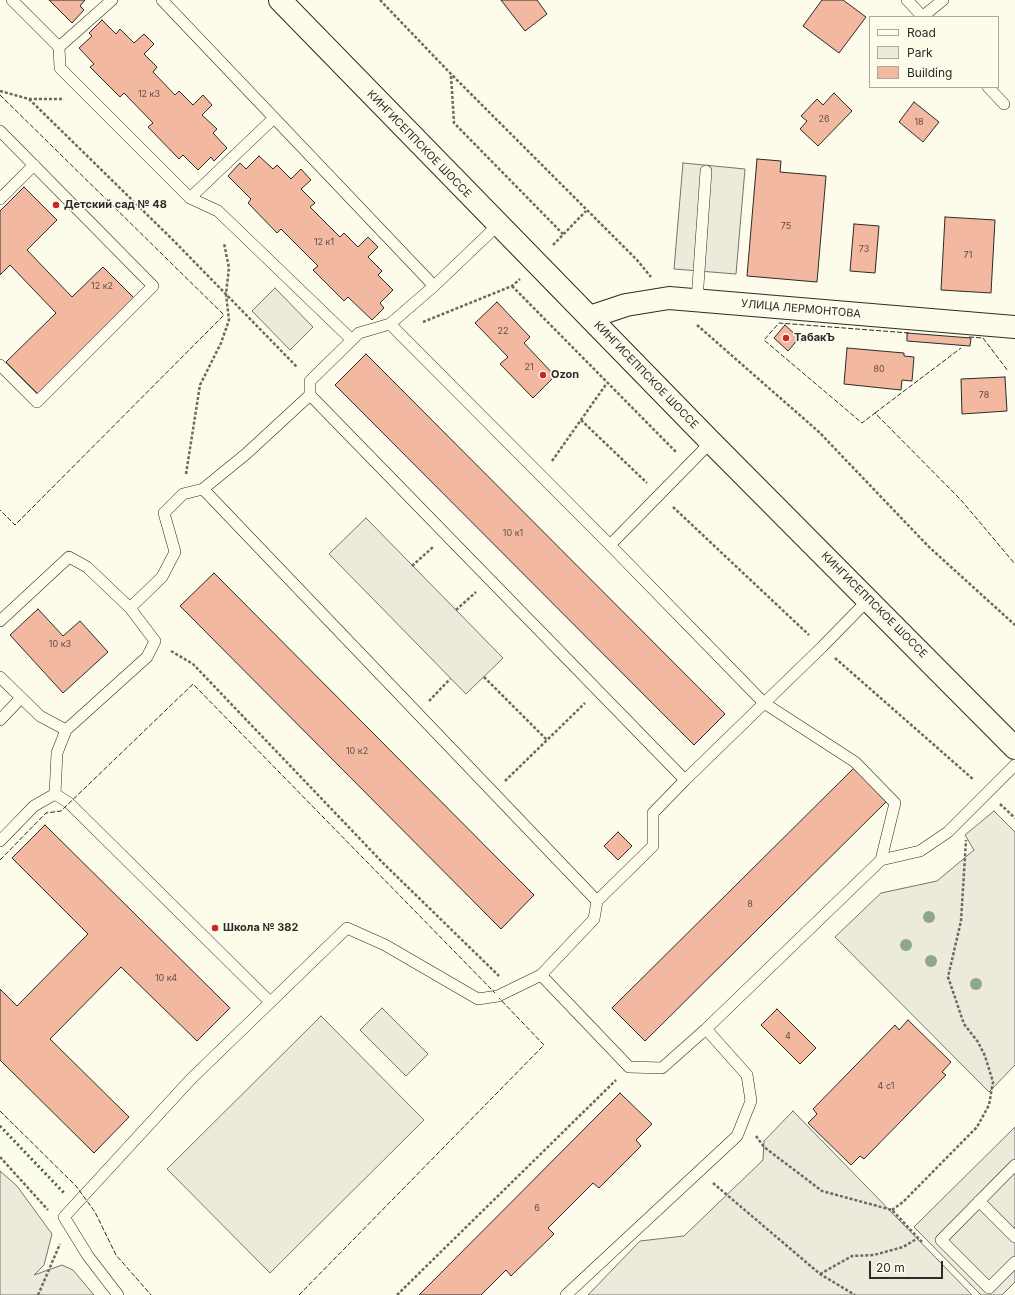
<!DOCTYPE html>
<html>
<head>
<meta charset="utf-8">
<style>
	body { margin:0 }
	#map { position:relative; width:1015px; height:1295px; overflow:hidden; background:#fdfbea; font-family:Inter,sans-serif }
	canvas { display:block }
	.legend { position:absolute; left:869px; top:16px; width:130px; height:72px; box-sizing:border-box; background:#fdfbea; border:1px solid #a9a89e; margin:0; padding:5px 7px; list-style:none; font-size:12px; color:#2b2b2b }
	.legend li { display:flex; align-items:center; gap:8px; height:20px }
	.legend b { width:20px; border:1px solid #a9a89e }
	.scale { position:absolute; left:869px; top:1261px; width:74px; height:18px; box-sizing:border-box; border:2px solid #2b2b2b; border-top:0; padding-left:5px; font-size:12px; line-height:14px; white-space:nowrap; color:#2b2b2b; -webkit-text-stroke:3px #fdfbea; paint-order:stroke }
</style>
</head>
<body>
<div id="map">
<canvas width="1015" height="1295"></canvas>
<ul class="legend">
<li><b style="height:5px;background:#fdfbea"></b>Road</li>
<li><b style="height:11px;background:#ecebdb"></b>Park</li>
<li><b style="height:11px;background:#f2b8a0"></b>Building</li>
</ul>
<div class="scale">20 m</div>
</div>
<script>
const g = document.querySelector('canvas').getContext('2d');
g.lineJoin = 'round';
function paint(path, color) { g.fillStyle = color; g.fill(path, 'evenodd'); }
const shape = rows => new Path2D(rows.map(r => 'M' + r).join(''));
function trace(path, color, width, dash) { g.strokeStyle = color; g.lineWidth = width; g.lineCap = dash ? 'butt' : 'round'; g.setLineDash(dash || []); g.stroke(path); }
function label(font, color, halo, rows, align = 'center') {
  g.font = font + ' Inter,sans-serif'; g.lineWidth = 3; g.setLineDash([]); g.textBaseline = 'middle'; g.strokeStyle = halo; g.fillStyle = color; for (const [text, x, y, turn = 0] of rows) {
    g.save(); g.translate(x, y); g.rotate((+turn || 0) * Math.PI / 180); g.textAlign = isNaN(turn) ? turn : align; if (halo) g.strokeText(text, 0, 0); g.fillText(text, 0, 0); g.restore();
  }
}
const green = shape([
	[275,288,313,327,290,350,252,311,275,288],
	[366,518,503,658,466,694,329,554,366,518],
	[994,811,1015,832,1015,1065,989,1092,835,937,881,893,937,881,974,850,965,835,994,811],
	[382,1008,428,1054,406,1076,360,1030,382,1008],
	[321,1016,424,1120,270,1273,167,1169,321,1016],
	[793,1111,972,1295,588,1295,640,1241,684,1236,763,1160,764,1141,793,1111],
	[0,1171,17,1186,52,1234,44,1265,34,1275,62,1265,73,1270,94,1295,0,1295,0,1171]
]);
paint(green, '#ecebdb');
trace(green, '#74746e', 1);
const parking = shape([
	[683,163,745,169,736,274,674,269,683,163],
	[1015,1127,1015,1282,1002,1295,981,1295,914,1227,1015,1127]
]);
paint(parking, '#eceadb');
trace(parking, '#74746e', 1);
const building = shape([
	[49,0,85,0,80,6,84,10,72,23,49,0],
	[501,0,537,0,547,14,525,31,501,0],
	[822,0,843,0,866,17,839,53,803,26,822,0],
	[102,20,116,34,120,29,134,43,144,34,154,44,144,54,157,67,153,72,175,95,179,91,193,105,203,95,212,105,202,115,217,129,213,133,227,148,214,161,211,157,198,170,183,155,179,159,148,127,153,123,124,93,120,97,90,67,94,64,79,48,92,36,89,33,102,20],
	[834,93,852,111,818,146,800,129,807,121,801,116,817,99,823,105,834,93],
	[914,102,939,122,923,142,899,122,914,102],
	[259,156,273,169,277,165,291,179,301,169,311,180,301,189,315,203,310,207,340,237,344,233,358,247,368,237,378,247,368,257,382,271,378,275,393,290,380,303,384,308,372,320,348,297,344,301,313,270,318,266,281,229,277,233,248,203,251,199,228,176,240,163,246,169,259,156],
	[757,159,781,161,780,172,826,176,817,282,747,276,757,159],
	[24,187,57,220,27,250,72,297,103,267,136,300,39,395,6,362,56,313,10,265,0,275,0,211,24,187],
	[945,217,995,220,991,293,941,290,945,217],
	[854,224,879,226,875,273,850,271,854,224],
	[497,302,530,337,524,343,555,376,533,398,500,364,508,357,475,323,497,302],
	[785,325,799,338,788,351,774,338,785,325],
	[907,333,971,338,970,346,907,341,907,333],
	[847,348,904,353,904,356,914,357,912,381,902,380,901,390,844,384,847,348],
	[366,354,725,714,694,745,335,385,366,354],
	[1005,377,1007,411,962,414,961,379,1005,377],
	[214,573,534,895,501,929,180,606,214,573],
	[38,609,63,636,80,621,108,652,63,693,10,635,38,609],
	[855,767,888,800,645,1041,612,1008,855,767],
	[45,825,230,1008,197,1041,121,967,50,1039,129,1117,94,1153,0,1060,0,989,17,1006,88,934,12,858,45,825],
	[618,832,632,846,618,860,604,846,618,832],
	[777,1009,816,1048,800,1064,761,1025,777,1009],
	[908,1020,951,1062,942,1072,946,1075,864,1159,860,1156,851,1165,808,1123,817,1114,813,1109,895,1025,899,1030,908,1020],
	[620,1093,652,1124,636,1140,641,1146,599,1188,593,1183,548,1228,554,1234,511,1276,506,1270,481,1295,419,1295,620,1093]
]);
paint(building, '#f2b8a0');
trace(building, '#2b2b2b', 1);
const lane = shape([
	[12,0,59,47,60,68,190,198,218,211,352,340],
	[162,0,434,286],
	[907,0,923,17],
	[922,17,943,0],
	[59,47,112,0],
	[988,87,1004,104],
	[0,131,153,286,37,402,0,365],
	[190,198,274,118],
	[0,199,34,165],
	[498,225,434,286,390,324,359,333,310,381,310,395,685,780],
	[697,300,706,171],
	[390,324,610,545,764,703,855,762,895,803,881,860],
	[203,489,597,901,653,846,653,813,685,780,822,647,868,600],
	[610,545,711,442],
	[0,621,69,557,87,567,130,608],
	[0,677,40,716,66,730],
	[0,720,21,698],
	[55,794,69,803,270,1002],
	[0,841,34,806,55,794,57,753,66,730,147,657,155,641,130,608,162,577,175,552,164,513,183,494,203,489,246,454,310,395],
	[597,901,594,919,541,975,629,1067,662,1068,706,1029,881,860,920,851,948,832,1015,765],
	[1015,1165,941,1240,989,1288,1015,1262],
	[979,1201,1015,1237],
	[118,1295,88,1256,64,1217,191,1079,347,928,385,945,478,999,498,996,541,975],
	[566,1295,737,1136,751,1101,747,1075,706,1029]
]);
const street = shape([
	[590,317,626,305,669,298,1015,327]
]);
const primary = shape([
	[280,0,711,442,1015,748]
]);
trace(lane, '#2b2b2b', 12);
trace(street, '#2b2b2b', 24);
trace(primary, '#2b2b2b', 24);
trace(shape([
	[380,0,451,74,637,260,651,277],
	[451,76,454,123,563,234],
	[0,91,29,99,64,99],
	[29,99,172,239,297,367],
	[553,245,586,211],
	[512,286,676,452],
	[423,322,512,286,520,279],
	[697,325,819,432,929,547,1015,625],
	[581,420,647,483],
	[552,461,607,383],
	[186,474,200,385,221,343,229,320,226,294,229,268,224,243],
	[673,507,809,635],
	[412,566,433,547],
	[456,610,476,592],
	[171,651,193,664,383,863,499,976],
	[835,658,974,780],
	[484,677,547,740],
	[429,701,450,679],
	[505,781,585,703],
	[1000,804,1015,818],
	[756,1136,764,1147,822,1191,892,1210,922,1242],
	[0,1157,48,1210],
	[713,1183,820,1274,855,1295],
	[892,1210,903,1202,977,1127,989,1105,993,1082,985,1056,978,1042,964,1024,948,977,961,921,966,840],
	[820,1274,852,1256,874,1255,903,1247,918,1238],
	[38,1295,60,1244],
	[397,1295,616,1080]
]), '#6a6964', 2.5, [3, 2]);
trace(lane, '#fdfbea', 11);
trace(street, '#fdfbea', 22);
trace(primary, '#fdfbea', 22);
trace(shape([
	[0,1126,64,1193]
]), '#34623c', 3, [2, 3]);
trace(shape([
	[0,95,224,315,15,525,0,510],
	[909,333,779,323,764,340,862,423,875,413,961,500,1015,564],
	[969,337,983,338,1008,371],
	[875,413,961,348],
	[0,860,46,813,61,811,193,684,495,993],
	[0,1111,76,1186,95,1212,116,1255,151,1295],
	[299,1295,544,1045,499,998]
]), '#2b2b2b', 1, [5, 2]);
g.fillStyle = '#8ea78a';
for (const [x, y] of [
	[929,917],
	[906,945],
	[931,961],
	[976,984]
]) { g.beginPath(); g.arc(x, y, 6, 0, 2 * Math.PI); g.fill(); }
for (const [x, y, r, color] of [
	[56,205,4,"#c62828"],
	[786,338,4,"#c62828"],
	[543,375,4,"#c62828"],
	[215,928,4,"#c62828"]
]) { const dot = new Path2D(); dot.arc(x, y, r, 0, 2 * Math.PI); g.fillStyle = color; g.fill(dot); trace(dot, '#fdfbea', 1.5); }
label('9px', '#5d4e48', null, [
	["12 к3",149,94],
	["26",824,119],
	["18",919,122],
	["75",786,226],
	["12 к1",324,242],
	["73",864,249],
	["71",968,255],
	["12 к2",102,286],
	["22",503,331],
	["21",529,367],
	["80",879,369],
	["78",984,395],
	["10 к1",513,533],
	["10 к3",60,644],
	["10 к2",357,751],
	["8",750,904],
	["10 к4",166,978],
	["4",788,1036],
	["4 с1",886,1086],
	["6",537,1208]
]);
label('11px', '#2b2b2b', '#fdfbea', [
	["КИНГИСЕППСКОЕ ШОССЕ",419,144,46],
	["УЛИЦА ЛЕРМОНТОВА",801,309,5],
	["КИНГИСЕППСКОЕ ШОССЕ",646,375,46],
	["КИНГИСЕППСКОЕ ШОССЕ",874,605,45]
]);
label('bold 11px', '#2b2b2b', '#fdfbea', [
	["Детский сад № 48",64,205],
	["ТабакЪ",794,338],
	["Ozon",551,375],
	["Школа № 382",223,928]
], 'left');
</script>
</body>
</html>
